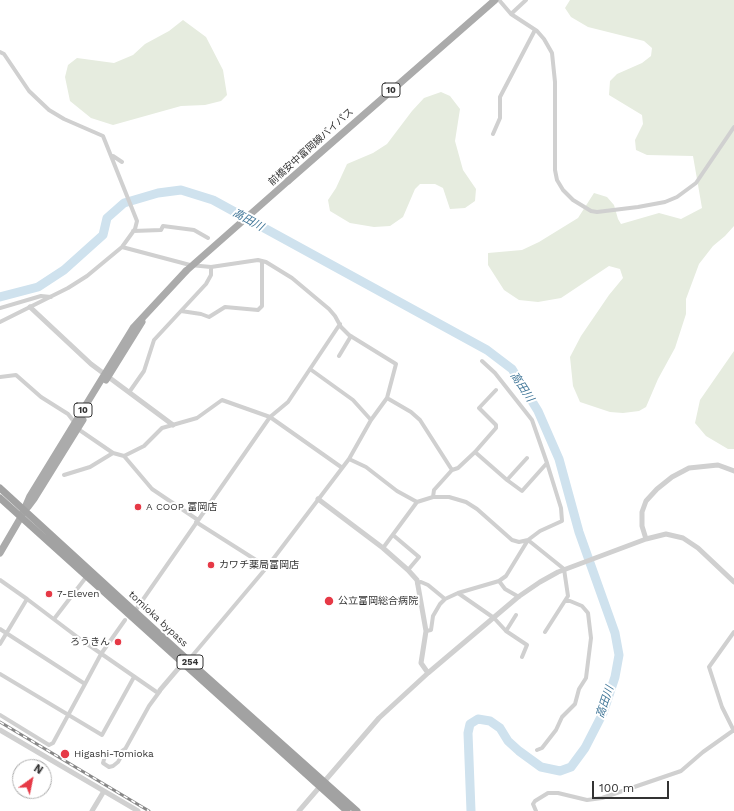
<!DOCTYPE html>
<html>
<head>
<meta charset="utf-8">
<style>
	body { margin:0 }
	#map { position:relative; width:734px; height:811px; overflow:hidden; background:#fff; font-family:"Work Sans",sans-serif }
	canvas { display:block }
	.north { position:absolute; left:12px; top:759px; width:40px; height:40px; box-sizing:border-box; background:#fff; border:1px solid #adadad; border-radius:50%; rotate:33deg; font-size:11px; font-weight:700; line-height:16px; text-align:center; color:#333 }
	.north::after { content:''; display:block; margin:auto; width:14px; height:18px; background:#e63946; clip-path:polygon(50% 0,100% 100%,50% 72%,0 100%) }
	.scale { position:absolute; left:592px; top:781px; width:77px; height:18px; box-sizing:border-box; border:2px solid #333; border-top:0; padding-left:5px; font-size:12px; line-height:14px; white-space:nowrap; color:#333; -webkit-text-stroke:3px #fff; paint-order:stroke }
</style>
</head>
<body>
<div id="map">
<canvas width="734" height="811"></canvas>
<div class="north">N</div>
<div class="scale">100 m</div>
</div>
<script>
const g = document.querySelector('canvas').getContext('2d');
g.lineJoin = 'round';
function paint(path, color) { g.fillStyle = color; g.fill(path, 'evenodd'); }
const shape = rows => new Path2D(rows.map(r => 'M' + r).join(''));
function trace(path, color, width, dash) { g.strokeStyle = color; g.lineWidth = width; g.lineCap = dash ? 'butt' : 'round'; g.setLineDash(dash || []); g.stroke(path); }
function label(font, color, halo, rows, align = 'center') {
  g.font = font + ' "Work Sans","Noto Sans JP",sans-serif'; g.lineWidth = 4; g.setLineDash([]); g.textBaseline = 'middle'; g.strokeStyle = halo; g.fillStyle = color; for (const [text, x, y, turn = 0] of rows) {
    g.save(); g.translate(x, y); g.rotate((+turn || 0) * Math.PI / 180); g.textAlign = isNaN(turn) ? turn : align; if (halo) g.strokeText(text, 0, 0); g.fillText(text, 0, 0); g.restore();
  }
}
paint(shape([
	[570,0,734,0,734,226,725,236,713,246,699,264,686,299,686,314,675,348,658,379,646,407,639,411,623,413,610,412,580,402,573,386,570,357,581,336,609,295,623,278,620,269,609,266,561,298,538,302,519,300,504,290,488,265,488,253,522,250,539,242,578,218,594,193,607,197,614,205,618,219,621,224,659,213,681,219,702,208,693,156,647,155,636,150,635,140,643,124,642,115,609,95,610,81,617,74,642,63,651,56,652,48,644,41,588,27,571,17,565,8],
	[183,20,206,37,223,70,227,95,221,101,205,105,181,106,113,125,91,118,70,101,65,77,68,65,77,58,114,63,133,55,145,44,169,31],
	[441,92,450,96,460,109,455,141,463,170,476,189,475,201,465,208,450,209,443,188,435,184,420,184,415,189,403,217,390,226,374,227,350,223,330,211,328,200,336,188,347,164,373,153,387,144,412,111,424,98],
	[734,351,734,449,728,449,706,436,695,423,700,400]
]), '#e6ecdf');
trace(shape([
	[0,297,38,287,64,270,103,235,107,218,124,203,158,193,181,190,213,200,487,350,512,369,538,411,559,459,579,532,615,633,619,655,615,677,603,713,585,748,571,767,560,771,541,767,519,751,508,741,500,728,490,721,478,719,470,724,468,733,471,811]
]), '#cfe2ee', 9);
trace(shape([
	[499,0,511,14,537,31,544,39,552,53,555,82,555,170,557,180,563,190,573,200,591,211,597,212,638,207,665,202,677,197,696,183,734,127],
	[511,14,526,0],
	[0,52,4,54,29,91,49,110,64,119,103,136,137,221,135,229,122,247,87,276,68,288,0,322],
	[493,134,500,118,500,97,535,30],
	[113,156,122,162],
	[133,231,161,230,163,226,194,230,208,238],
	[122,247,190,265,211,267,258,260,266,262,292,278,329,309,335,316,341,327,349,335,396,364,387,398,371,420,349,459,267,567,187,662],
	[0,308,41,296,51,297],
	[181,311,201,314,209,317,225,307,258,310,262,306,262,261],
	[339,356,351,336],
	[310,369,353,400,371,420],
	[0,377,16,375,41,397,68,414,75,423],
	[130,391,144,371,154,340,206,284,211,275,211,267],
	[387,398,411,412,420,420,452,470,434,490,433,497],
	[270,417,341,467],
	[78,429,113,453,124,456,152,489,198,520],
	[475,452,507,480,527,458],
	[124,456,144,446,162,428,197,418,222,400,270,417],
	[349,459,366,467,397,491,417,502,433,497,449,497,466,502,477,509,512,540,519,542,528,540,564,569,568,596,545,632],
	[452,470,458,468,475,452,496,428,496,425,479,408,496,390],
	[64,475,90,467,113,453],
	[507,480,522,491,547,463],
	[196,522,267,567],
	[393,535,419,557,408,570],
	[383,548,417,502],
	[0,580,27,599],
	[499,581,505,589,519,597],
	[417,583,421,582,428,585,445,599],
	[458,593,494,618,506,631,527,645,522,657],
	[135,611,270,417,288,402,340,324],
	[54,619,87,576],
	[0,629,85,684,101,654,125,620],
	[426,631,431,630,433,616,440,604,445,599,458,593,499,581,506,576,528,540,540,531,562,521,561,508,547,463,532,420,495,373,482,361],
	[506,631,516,615],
	[0,644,27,599,80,639,158,693],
	[0,674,102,735,134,677],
	[0,715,49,745,53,743,85,684],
	[734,731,722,707,709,667,734,632],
	[125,749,118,754,105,756,103,763,109,767,113,766,118,762,149,706,160,691],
	[537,750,542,748,556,730,562,717,575,704,579,689,586,678,591,638,588,613,582,606,570,601,565,601],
	[536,811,533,804,535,801,548,793,558,793,587,800,602,798,681,771,703,752,734,730]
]), '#d0d0d0', 4);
trace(shape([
	[30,307,91,364,173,425],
	[318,499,383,548,408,570,417,580,426,631,421,663,428,673],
	[646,539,642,526,642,512,646,501,657,489,672,477,689,468,718,465,734,471],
	[160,690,183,663],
	[0,730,138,811],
	[92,811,104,791],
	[299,811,379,718,428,673,518,597,540,582,558,572,646,539,666,534,683,538,698,548,734,582]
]), '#d0d0d0', 5);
trace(shape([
	[288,181,495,0],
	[106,380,142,322],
	[28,507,34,499,83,420],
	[0,553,21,517,30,496,133,328,186,271]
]), '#ababab', 7);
trace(shape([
	[0,488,189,661,357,811],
	[0,498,347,811]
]), '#a2a2a2', 7);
const rail = shape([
	[0,722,149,811]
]);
trace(rail, '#888', 3);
trace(rail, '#fff', 1.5, [4.5]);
trace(shape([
	[186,271,288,181]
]), '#ababab', 7);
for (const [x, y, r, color] of [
	[138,507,4,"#e63946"],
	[211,565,4,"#e63946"],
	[49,594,4,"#e63946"],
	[329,601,5,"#e63946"],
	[118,642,4,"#e63946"],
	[65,754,5,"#e63946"]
]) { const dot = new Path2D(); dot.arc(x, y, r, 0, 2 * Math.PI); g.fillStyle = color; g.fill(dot); trace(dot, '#fff', 1.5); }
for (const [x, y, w] of [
	[391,90,18],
	[83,410,18],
	[190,662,26]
]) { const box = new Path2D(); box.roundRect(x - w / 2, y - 7, w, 14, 3); g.fillStyle = '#fff'; g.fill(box); trace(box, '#333', 1); }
label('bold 9px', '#333', null, [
	["10",391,90],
	["10",83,410],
	["254",190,662]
]);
label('10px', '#333', '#fff', [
	["前橋安中富岡線バイパス",311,147,-42],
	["tomioka bypass",158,619,43]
]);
label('10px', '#333', '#fff', [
	["A COOP 富岡店",146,507],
	["カワチ薬局富岡店",219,565],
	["7-Eleven",57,594],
	["公立富岡総合病院",338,601],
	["ろうきん",110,642,"right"],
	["Higashi-Tomioka",74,754]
], 'left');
label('italic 11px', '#3f7597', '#fff', [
	["高田川",248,220,29],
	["高田川",522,387,57],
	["高田川",605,702,-71]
]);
</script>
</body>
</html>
